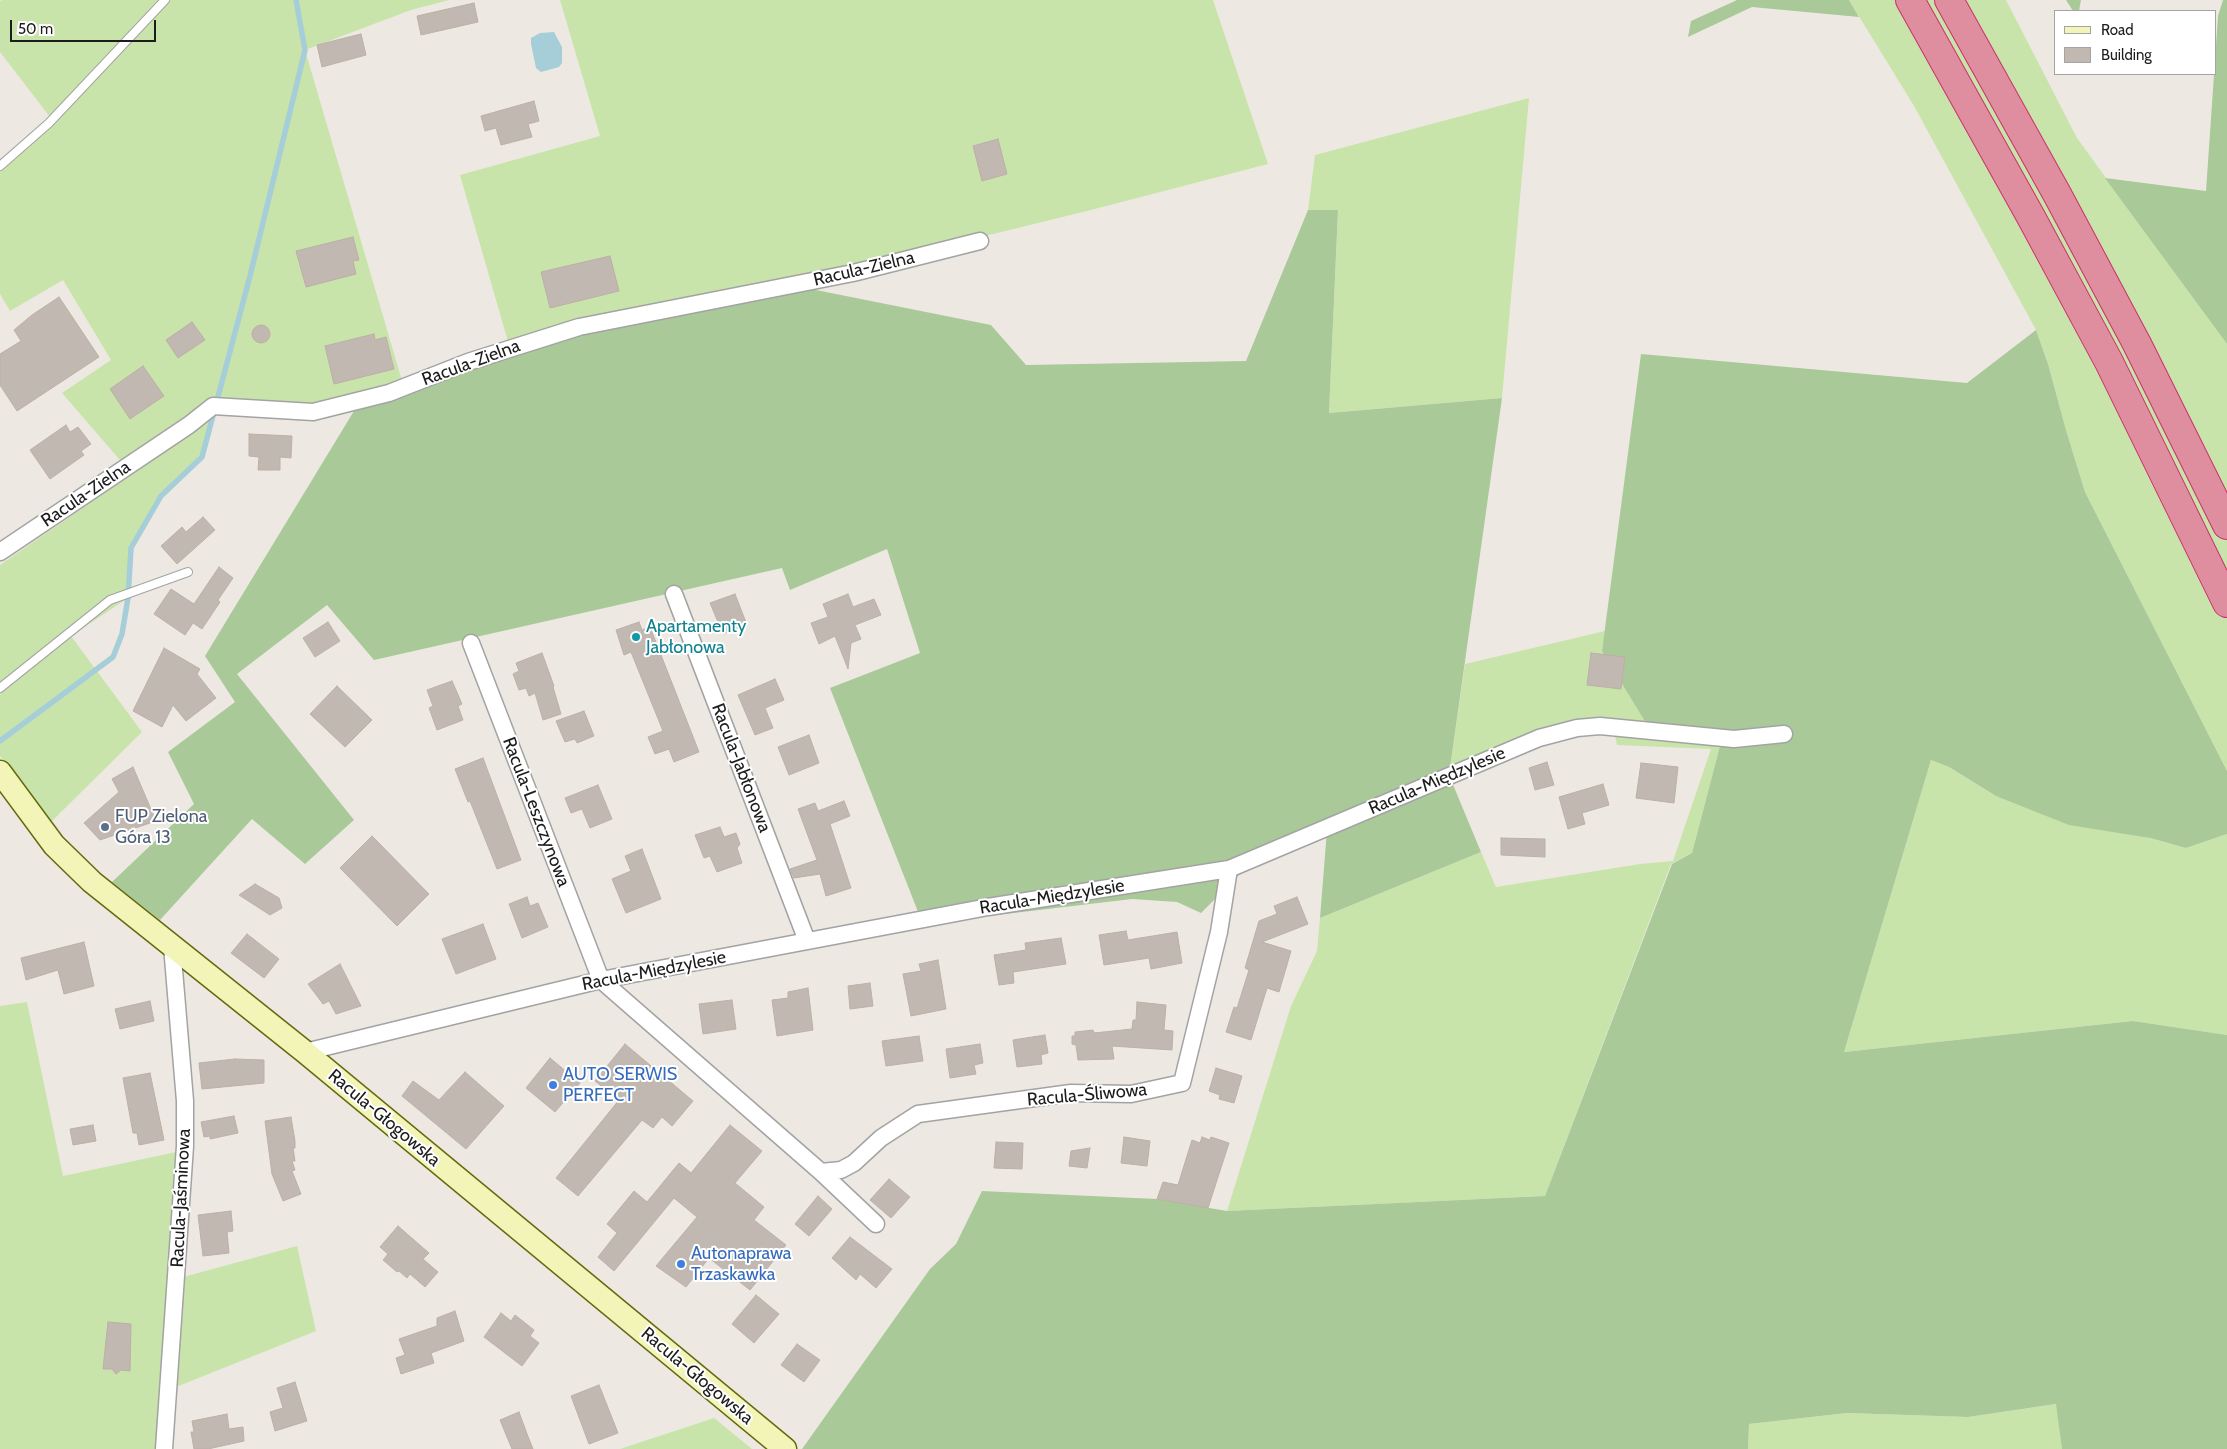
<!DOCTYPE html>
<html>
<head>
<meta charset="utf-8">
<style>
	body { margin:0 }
	#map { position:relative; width:2227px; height:1449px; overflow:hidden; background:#ede9e2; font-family:Cabin,sans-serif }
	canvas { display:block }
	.legend { position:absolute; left:2054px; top:10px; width:162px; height:65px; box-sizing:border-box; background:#fff; border:1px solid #a4a4a4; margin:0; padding:6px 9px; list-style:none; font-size:15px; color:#1c1c1c }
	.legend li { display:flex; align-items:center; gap:10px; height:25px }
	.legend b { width:25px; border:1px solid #a4a4a4 }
	.scale { position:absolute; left:10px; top:20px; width:146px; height:22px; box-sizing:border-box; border:2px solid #1c1c1c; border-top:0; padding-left:6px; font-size:15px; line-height:18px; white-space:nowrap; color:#1c1c1c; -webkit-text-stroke:4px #fff; paint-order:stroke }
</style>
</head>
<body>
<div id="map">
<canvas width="2227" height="1449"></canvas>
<ul class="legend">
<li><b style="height:6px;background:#f3f4b8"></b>Road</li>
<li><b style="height:14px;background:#c1b8b2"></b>Building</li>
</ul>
<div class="scale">50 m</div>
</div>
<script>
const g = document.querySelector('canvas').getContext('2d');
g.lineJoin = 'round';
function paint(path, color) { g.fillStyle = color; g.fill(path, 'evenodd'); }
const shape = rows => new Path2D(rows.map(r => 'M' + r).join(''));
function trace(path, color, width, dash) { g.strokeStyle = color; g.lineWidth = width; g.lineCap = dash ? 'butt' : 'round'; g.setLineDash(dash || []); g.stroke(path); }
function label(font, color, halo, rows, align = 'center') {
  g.font = font + ' Cabin,sans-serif'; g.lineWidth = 4; g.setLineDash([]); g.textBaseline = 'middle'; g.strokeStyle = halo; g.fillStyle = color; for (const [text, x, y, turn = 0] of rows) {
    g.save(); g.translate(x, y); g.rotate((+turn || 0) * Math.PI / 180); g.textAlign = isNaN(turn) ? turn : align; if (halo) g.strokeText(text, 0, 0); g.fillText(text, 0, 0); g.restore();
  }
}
paint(shape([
	[2,0,449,0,411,10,305,50,405,391,357,406,216,408,202,457,161,496,131,548,128,598,71,636,142,732,50,823,12,774,0,756,0,565,132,474,62,393,111,360,63,280,10,311,0,294,0,163,50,117,0,52,0,1],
	[560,0,1213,0,1268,164,1087,211,511,352,460,175,600,136],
	[1849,0,2006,0,2077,138,2227,344,2227,771,2085,492,2066,430,2048,364,2036,330,1914,106],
	[1529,98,1502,398,1329,413,1338,211,1308,210,1315,155],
	[1605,631,1602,651,1721,742,1692,853,1671,864,1545,1196,1227,1211,1291,1006,1317,951,1320,918,1481,852,1496,887,1640,864,1673,861,1711,749,1617,745,1614,731,1571,730,1449,775,1465,664],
	[1931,760,1949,767,1996,796,2186,848,2227,834,2227,1035,2133,1021,1844,1052],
	[27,1002,63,1176,181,1151,176,1279,297,1246,316,1331,166,1391,163,1449,0,1449,0,1006],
	[2057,1404,2062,1449,1748,1449,1749,1424,1847,1413,1968,1417],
	[714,1418,752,1449,620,1449]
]), '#c9e4ab');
paint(shape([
	[1737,0,1849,0,1859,17,1752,7,1688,37,1691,21],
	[2066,0,2081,0,2079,11,2073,11],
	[2223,0,2227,0,2227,344,2105,178,2206,191,2218,16],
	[1308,210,1338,210,1329,413,1502,398,1449,775,1481,852,1320,918,1327,830,1239,875,1201,913,1177,902,1132,899,980,917,924,927,830,688,920,653,887,549,790,590,782,568,374,660,327,605,237,674,354,820,305,864,252,819,160,920,112,882,194,804,168,752,235,702,205,656,357,406,511,352,791,285,991,325,1026,365,1246,361],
	[2036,330,2048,364,2066,430,2085,492,2227,771,2227,834,2186,848,2150,838,2069,825,1996,796,1949,767,1931,760,1844,1052,2133,1021,2227,1035,2227,1449,2062,1449,2056,1404,1968,1417,1847,1413,1749,1424,1748,1449,802,1449,930,1269,956,1244,982,1191,1157,1199,1227,1211,1545,1196,1672,864,1692,853,1721,742,1651,731,1602,651,1641,354,1967,383]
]), '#a9c999');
paint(shape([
	[554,32,562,47,562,63,559,67,541,72,536,68,531,44,531,38,540,33]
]), '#a5ced8');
trace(shape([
	[0,741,113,657,122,634,128,598,131,548,161,496,202,457,250,276,305,50,296,0]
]), '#a5ced8', 5.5);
const building = shape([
	[474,3,478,22,421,35,417,16,474,3],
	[361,34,366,55,322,67,317,45,361,34],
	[534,101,539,121,528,124,532,137,501,145,496,128,485,131,481,116,534,101],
	[998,139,1007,174,982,181,973,146,998,139],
	[353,237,359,260,353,261,356,274,306,287,296,251,353,237],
	[610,256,619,291,550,308,541,272,610,256],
	[59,297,99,357,17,411,0,385,0,354,21,341,14,330,32,315,59,297],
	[192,322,205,340,178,358,166,340,192,322],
	'252 334a9 9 0 1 1 18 0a9 9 0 1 1-18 0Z',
	[374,334,375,340,386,337,394,369,334,384,325,346,374,334],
	[143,366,164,396,130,419,110,389,143,366],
	[66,425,70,432,78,427,91,444,81,451,84,455,50,479,30,450,66,425],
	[249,434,292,436,291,458,280,457,280,470,258,470,259,457,249,456,249,434],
	[203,517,215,530,177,564,161,546,182,527,186,532,203,517],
	[219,567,233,578,218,600,220,602,202,629,193,623,185,635,154,614,171,589,194,604,219,567],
	[735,594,747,625,723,634,710,603,735,594],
	[848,594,853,607,874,599,881,615,855,625,861,639,851,643,848,669,835,636,819,644,811,623,828,617,823,604,848,594],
	[328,622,340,641,315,657,303,638,328,622],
	[639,622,642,630,650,627,699,752,674,762,669,749,655,754,648,737,663,731,631,652,624,655,616,630,639,622],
	[164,648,200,669,197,674,216,698,186,721,173,705,162,727,133,711,164,648],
	[542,653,554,686,553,687,561,714,543,720,535,693,529,696,526,688,519,690,513,674,519,671,516,663,542,653],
	[1591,653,1625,657,1621,689,1587,685,1591,653],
	[775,679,784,700,765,708,773,728,755,735,738,695,775,679],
	[452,681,462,704,458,706,463,720,437,730,429,708,433,706,427,690,452,681],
	[337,686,372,720,345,747,310,714,337,686],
	[584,711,594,736,577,743,575,739,565,742,556,721,584,711],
	[809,735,819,763,789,775,778,747,809,735],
	[483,758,521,860,497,869,470,801,468,802,455,769,483,758],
	[1547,762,1554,785,1535,790,1529,768,1547,762],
	[1641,763,1678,767,1674,803,1636,798,1641,763],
	[133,767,156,821,100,840,84,823,119,792,112,779,133,767],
	[1603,784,1609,805,1582,813,1585,824,1568,829,1559,797,1603,784],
	[598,785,612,819,590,828,582,809,571,813,565,798,598,785],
	[844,801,850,816,830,824,851,888,826,896,820,874,794,878,790,869,817,860,798,809,815,803,818,811,844,801],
	[720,827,724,837,736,833,740,844,737,848,742,863,717,872,710,856,704,858,695,835,720,827],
	[372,836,429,894,397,926,340,868,372,836],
	[1501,838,1545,839,1545,857,1501,855,1501,838],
	[642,849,661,899,626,913,612,879,631,871,625,856,642,849],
	[255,884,279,898,282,908,270,915,239,895,255,884],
	[527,897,530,906,538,903,548,927,522,938,509,904,527,897],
	[1297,897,1308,924,1262,942,1291,951,1279,992,1267,988,1251,1040,1226,1032,1234,1007,1237,1008,1249,970,1245,968,1259,921,1277,914,1274,906,1297,897],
	[483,924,496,959,456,974,442,939,483,924],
	[1126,931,1128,940,1177,932,1182,963,1151,969,1149,958,1104,965,1099,935,1126,931],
	[247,934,279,959,264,978,231,953,247,934],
	[1061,938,1066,964,1013,972,1014,983,999,985,994,955,1026,950,1025,943,1061,938],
	[84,942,94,986,64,994,58,970,26,980,21,958,84,942],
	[938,960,946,1009,911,1016,903,974,921,971,919,964,938,960],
	[340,964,361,1006,336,1014,329,1001,323,1004,308,984,340,964],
	[870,983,873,1006,850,1009,848,986,870,983],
	[808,988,813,1030,777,1036,772,1000,788,998,788,992,808,988],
	[732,1000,736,1029,703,1034,699,1004,732,1000],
	[150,1001,154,1021,120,1029,115,1009,150,1001],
	[1137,1002,1166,1005,1164,1030,1173,1031,1172,1050,1112,1046,1114,1059,1078,1060,1076,1045,1072,1044,1072,1036,1075,1036,1075,1032,1093,1030,1094,1033,1132,1029,1133,1020,1136,1020,1137,1002],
	[1045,1035,1048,1053,1041,1055,1042,1064,1017,1067,1013,1040,1045,1035],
	[919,1036,923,1061,886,1066,882,1041,919,1036],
	[625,1044,693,1101,672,1126,662,1117,653,1128,642,1120,578,1196,556,1178,619,1100,595,1081,625,1044],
	[980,1044,983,1063,974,1065,976,1074,950,1078,946,1049,980,1044],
	[550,1058,580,1083,555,1112,526,1088,550,1058],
	[235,1059,264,1060,264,1083,202,1089,199,1063,235,1059],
	[1216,1068,1242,1076,1234,1103,1219,1099,1220,1095,1209,1091,1216,1068],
	[465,1072,504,1106,466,1149,402,1096,413,1081,439,1100,465,1072],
	[150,1073,164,1140,139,1145,137,1133,133,1133,123,1078,150,1073],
	[234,1116,238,1133,210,1139,210,1136,204,1137,201,1122,234,1116],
	[291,1117,295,1141,295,1148,293,1148,295,1161,292,1161,295,1170,292,1171,301,1194,283,1201,272,1174,265,1121,291,1117],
	[93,1125,96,1141,73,1145,70,1129,93,1125],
	[730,1125,762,1151,735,1183,764,1207,754,1220,786,1245,750,1290,709,1258,686,1287,656,1266,697,1217,674,1198,614,1271,598,1257,617,1233,607,1224,634,1191,647,1202,679,1163,691,1173,730,1125],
	[1124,1137,1150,1141,1147,1166,1121,1163,1124,1137],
	[1202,1137,1210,1140,1211,1137,1229,1143,1208,1208,1157,1199,1163,1182,1178,1185,1192,1140,1200,1143,1202,1137],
	[996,1142,1023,1143,1022,1169,994,1168,996,1142],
	[1090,1148,1087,1168,1069,1166,1071,1151,1090,1148],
	[889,1179,910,1197,891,1218,870,1200,889,1179],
	[818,1196,832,1209,809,1236,795,1224,818,1196],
	[231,1211,233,1231,227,1232,229,1253,203,1256,198,1215,231,1211],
	[398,1226,429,1253,423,1259,438,1272,425,1287,410,1274,407,1278,399,1271,397,1272,383,1260,388,1254,380,1247,398,1226],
	[850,1237,892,1269,876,1288,860,1274,856,1280,832,1258,850,1237],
	[756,1295,779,1314,754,1343,732,1324,756,1295],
	[455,1311,464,1341,431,1353,434,1363,401,1374,396,1358,405,1355,399,1339,437,1326,437,1318,455,1311],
	[501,1313,511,1321,515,1315,534,1330,530,1336,539,1343,522,1366,484,1337,501,1313],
	[108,1322,131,1324,130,1371,121,1370,116,1374,112,1369,103,1369,108,1322],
	[797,1344,820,1360,804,1382,781,1365,797,1344],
	[295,1382,307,1421,275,1431,270,1412,283,1408,277,1388,295,1382],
	[599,1385,618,1433,589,1444,571,1396,599,1385],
	[519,1412,527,1434,533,1449,512,1449,500,1420,519,1412],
	[227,1414,229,1429,243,1427,244,1441,208,1449,194,1449,191,1432,194,1432,192,1421,227,1414]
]);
paint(building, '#c1b8b2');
trace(building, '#bdafa6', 1);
const lane = shape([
	[0,166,49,123,165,0],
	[0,688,110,600,188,572]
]);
const street = shape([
	[0,552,189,425,213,406,313,412,389,393,468,362,579,327,853,273,980,241],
	[674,594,807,941],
	[471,643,601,980,821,1172,876,1224],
	[305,1052,601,980,988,907,1229,869,1539,738,1577,728,1600,726,1734,739,1784,734],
	[821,1172,841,1170,854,1163,881,1138,918,1114,1071,1093,1131,1094,1182,1083,1219,932,1229,869],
	[164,1449,185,1146,185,1101,172,946]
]);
const secondary = shape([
	[0,772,54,845,92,882,305,1052,785,1449]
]);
const highway = shape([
	[1910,0,2031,217,2109,362,2227,603],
	[1949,0,2057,194,2137,344,2227,525]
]);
trace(lane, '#a3a3a3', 10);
trace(street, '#a3a3a3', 19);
trace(secondary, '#636a0c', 25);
trace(highway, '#ca306a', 30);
trace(lane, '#fff', 8);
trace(street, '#fff', 16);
trace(secondary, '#f3f4b8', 22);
trace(highway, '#df8ea0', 28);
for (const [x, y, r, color] of [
	[636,637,5,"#0f9aa8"],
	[105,827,5,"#5c6f8a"],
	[553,1085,5,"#3f7fe0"],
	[681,1264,5,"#3f7fe0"]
]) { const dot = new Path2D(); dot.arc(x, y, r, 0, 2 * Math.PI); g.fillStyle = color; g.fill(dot); trace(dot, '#fff', 2); }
label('18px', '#1c1c1c', '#fff', [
	["Racula-Zielna",864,269,-13],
	["Racula-Zielna",471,363,-20],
	["Racula-Zielna",86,494,-34],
	["Racula-Jabłonowa",741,768,69],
	["Racula-Międzylesie",1437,781,-23],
	["Racula-Leszczynowa",536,812,69],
	["Racula-Międzylesie",1052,897,-9],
	["Racula-Międzylesie",654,971,-11],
	["Racula-Śliwowa",1087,1095,-5],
	["Racula-Głogowska",384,1118,40],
	["Racula-Jaśminowa",181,1198,-87],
	["Racula-Głogowska",697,1376,40]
]);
label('18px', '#0d838f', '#fff', [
	["Apartamenty",646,627],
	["Jabłonowa",646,648]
], 'left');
label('18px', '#4e5e75', '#fff', [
	["FUP Zielona",115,817],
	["Góra 13",115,838]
], 'left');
label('18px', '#366cbe', '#fff', [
	["AUTO SERWIS",563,1075],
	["PERFECT",563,1096],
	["Autonaprawa",691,1254],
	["Trzaskawka",691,1275]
], 'left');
</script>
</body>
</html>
